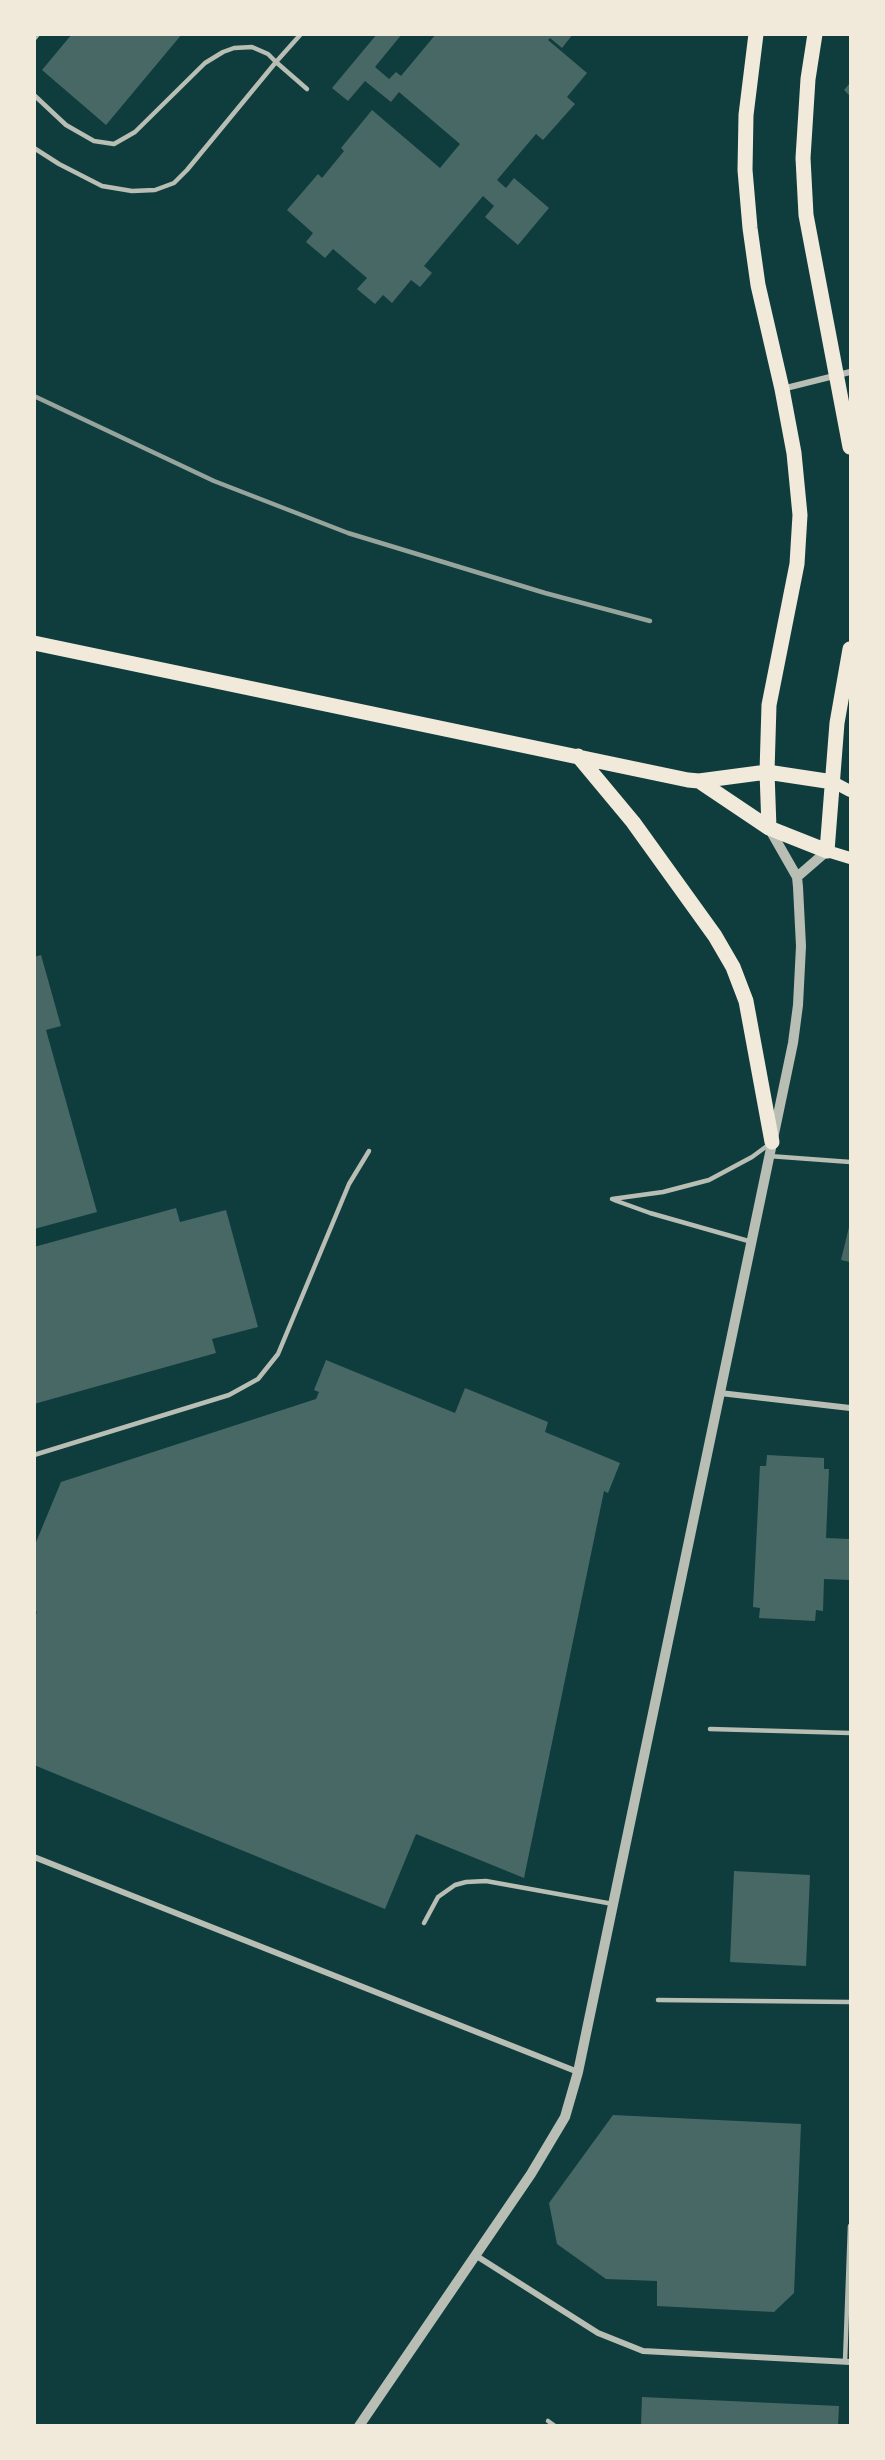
<!DOCTYPE html>
<html>
<head>
<meta charset="utf-8">
<style>
	body { margin:0 }
	#map { position:relative; width:885px; height:2460px; overflow:hidden; background:#0f3d3e; font-family:"Crimson Pro",serif }
	canvas { display:block }
	.frame { position:absolute; inset:0; border:36px solid #f1e9da; pointer-events:none }
</style>
</head>
<body>
<div id="map">
<canvas width="885" height="2460"></canvas>
<div class="frame"></div>
</div>
<script>
const g = document.querySelector('canvas').getContext('2d');
g.lineJoin = 'round';
function paint(path, color) { g.fillStyle = color; g.fill(path, 'evenodd'); }
const shape = rows => new Path2D(rows.map(r => 'M' + r).join(''));
function trace(path, color, width, dash) { g.strokeStyle = color; g.lineWidth = width; g.lineCap = dash ? 'butt' : 'round'; g.setLineDash(dash || []); g.stroke(path); }
paint(shape([
	[72,34,182,34,106,125,42,70],
	[377,34,402,34,375,67,389,79,396,72,401,76,436,34,573,34,562,48,550,38,548,40,587,73,567,97,575,104,543,140,536,134,497,180,506,188,514,178,549,208,518,245,485,217,494,206,483,196,424,266,432,273,420,287,411,280,392,303,383,295,375,304,357,289,367,278,333,249,325,258,306,242,313,233,287,210,318,174,322,178,344,151,341,148,372,110,440,168,460,144,399,92,391,102,365,81,348,101,332,88],
	[850,83,850,96,844,90],
	[41,955,61,1026,46,1030,97,1212,34,1229,34,957],
	[176,1208,180,1222,226,1210,258,1327,212,1339,216,1353,34,1404,34,1247],
	[850,1223,850,1262,841,1260],
	[326,1360,455,1413,465,1388,548,1422,545,1432,620,1463,608,1493,604,1491,524,1878,416,1834,385,1909,34,1765,34,1619,37,1612,34,1610,34,1547,61,1482,316,1399,319,1392,314,1390],
	[767,1455,824,1458,824,1469,829,1469,826,1538,850,1539,850,1580,824,1579,823,1611,816,1610,815,1621,759,1618,760,1608,753,1607,760,1466,766,1466],
	[734,1871,810,1875,806,1966,730,1962],
	[613,2115,801,2124,794,2293,774,2312,657,2306,657,2281,606,2279,557,2244,549,2203],
	[642,2397,839,2406,838,2426,641,2426]
]), '#486865');
trace(shape([
	[301,34,276,62,307,89],
	[34,39,38,34],
	[34,95,66,125,94,141,114,144,135,132,205,63,223,52,234,48,252,47,268,54,276,62,187,170,174,183,155,190,132,191,102,186,59,164,34,148],
	[769,1156,850,1162],
	[612,1199,663,1192,709,1180,752,1157,771,1143],
	[614,1200,650,1213,752,1242],
	[34,1455,229,1395,258,1379,278,1354,349,1184,369,1151],
	[710,1729,850,1733],
	[424,1923,438,1897,455,1885,466,1882,486,1881,613,1904],
	[658,2000,850,2002],
	[845,2362,850,2226],
	[548,2421,555,2426]
]), '#b8beb3', 4.5);
trace(shape([
	[782,389,850,372],
	[720,1393,850,1408],
	[34,1857,578,2072],
	[475,2255,598,2333,643,2351,850,2362]
]), '#b8beb3', 6);
trace(shape([
	[797,877,827,851],
	[359,2426,531,2174,565,2117,578,2072,793,1043,798,1005,801,946,798,887,797,877,769,828]
]), '#b8beb3', 10);
trace(shape([
	[833,782,850,791],
	[827,851,850,858]
]), '#f1e9da', 12);
trace(shape([
	[756,34,746,115,745,170,750,228,758,285,782,389,794,453,800,515,797,564,769,705,767,772,769,828],
	[815,34,808,79,803,158,806,215,850,447],
	[34,643,688,780,699,781,767,772,833,782],
	[578,756,633,822,715,936,733,967,746,1001,772,1142],
	[699,781,769,828,827,851,837,723,850,649]
]), '#f1e9da', 15);
trace(shape([
	[34,396,214,481,348,533,545,593,650,621]
]), '#97a49c', 4.5);
</script>
</body>
</html>
